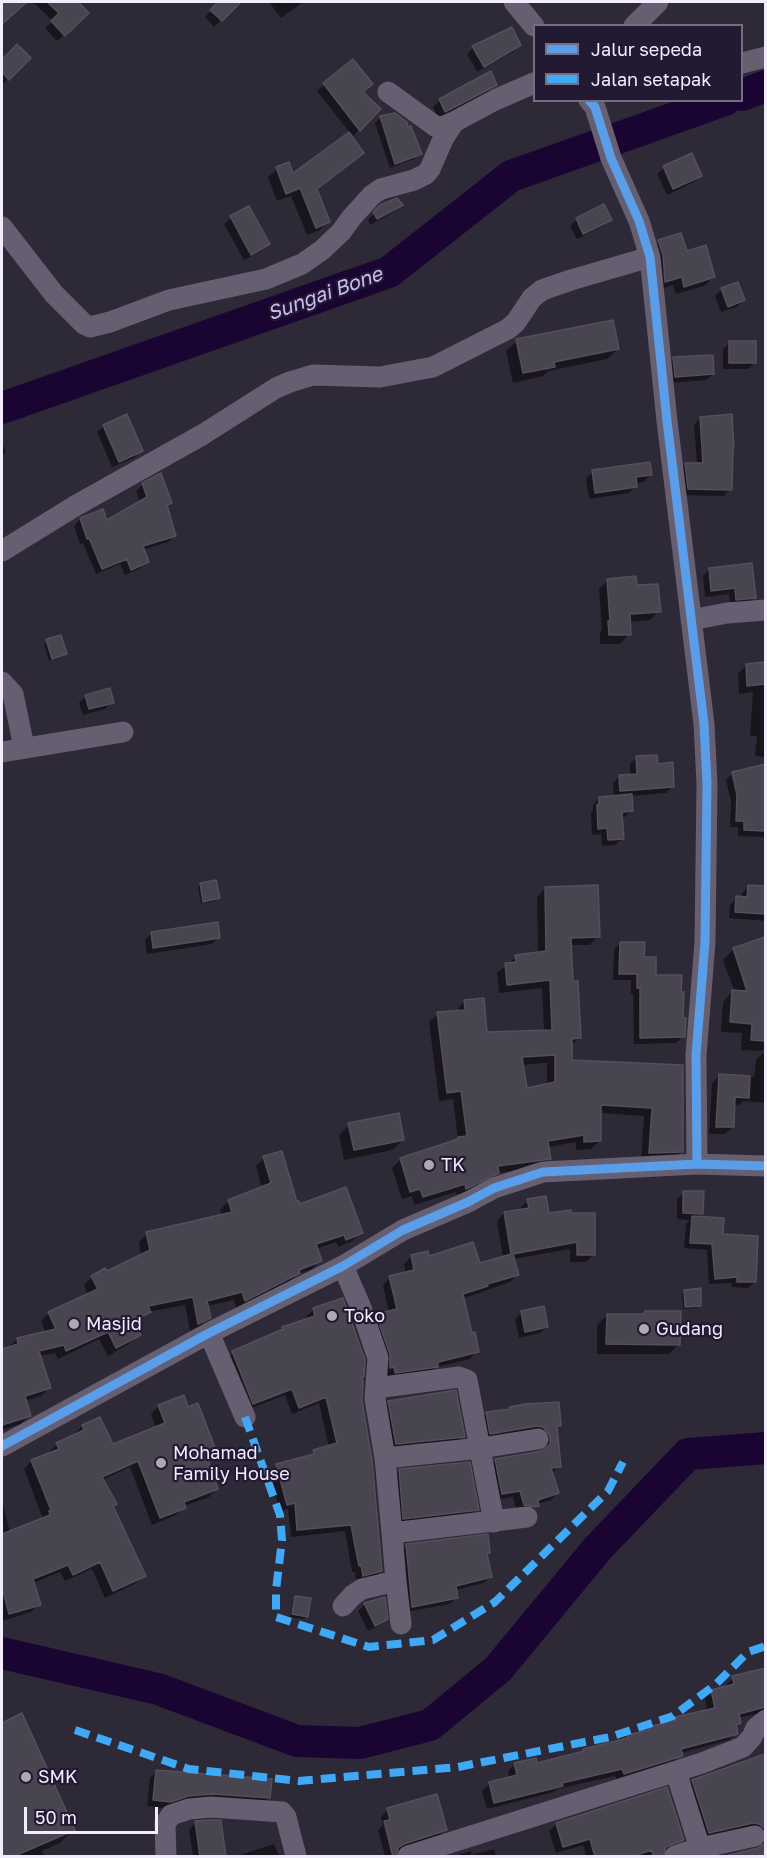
<!DOCTYPE html>
<html>
<head>
<meta charset="utf-8">
<style>
	body { margin:0 }
	#map { position:relative; width:767px; height:1858px; overflow:hidden; background:#2e2937; font-family:"Golos Text",sans-serif }
	canvas { display:block }
	.frame { position:absolute; inset:0; border:3px solid #f1ecfe; pointer-events:none }
	.legend { position:absolute; left:533px; top:24px; width:210px; height:78px; box-sizing:border-box; background:#221932; border:2px solid #756d84; margin:0; padding:8px 10px; list-style:none; font-size:18px; color:#f1ecfe }
	.legend li { display:flex; align-items:center; gap:12px; height:30px }
	.legend b { width:30px; border:2px solid #756d84 }
	.scale { position:absolute; left:24px; top:1807px; width:134px; height:27px; box-sizing:border-box; border:3px solid #f1ecfe; border-top:0; padding-left:8px; font-size:18px; line-height:21px; white-space:nowrap; color:#f1ecfe; -webkit-text-stroke:4px #221932; paint-order:stroke }
</style>
</head>
<body>
<div id="map">
<canvas width="767" height="1858"></canvas>
<div class="frame"></div>
<ul class="legend">
<li><b style="height:8px;background:#5a9eea"></b>Jalur sepeda</li>
<li><b style="height:8px;background:#3fa9f5"></b>Jalan setapak</li>
</ul>
<div class="scale">50 m</div>
</div>
<script>
const g = document.querySelector('canvas').getContext('2d');
g.lineJoin = 'round';
function paint(path, color) { g.fillStyle = color; g.fill(path, 'evenodd'); }
const shape = rows => new Path2D(rows.map(r => 'M' + r).join(''));
function trace(path, color, width, dash) { g.strokeStyle = color; g.lineWidth = width; g.lineCap = dash ? 'butt' : 'round'; g.setLineDash(dash || []); g.stroke(path); }
function label(font, color, halo, rows, align = 'center') {
  g.font = font + ' "Golos Text",sans-serif'; g.lineWidth = 4.5; g.setLineDash([]); g.textBaseline = 'middle'; g.strokeStyle = halo; g.fillStyle = color; for (const [text, x, y, turn = 0] of rows) {
    g.save(); g.translate(x, y); g.rotate((+turn || 0) * Math.PI / 180); g.textAlign = isNaN(turn) ? turn : align; if (halo) g.strokeText(text, 0, 0); g.fillText(text, 0, 0); g.restore();
  }
}
paint(shape([
	[2,2,25,2,2,23],
	[33,2,76,2,87,13,57,41,45,28,53,21],
	[220,2,238,3,214,27,205,17],
	[269,2,303,2,281,18],
	[520,45,513,52,477,72,467,54,473,48],
	[17,46,29,58,2,85,2,61],
	[353,61,362,93,379,110,351,138,362,153,316,190,328,221,320,230,307,235,291,196,277,201,268,177,277,169,293,176,350,133,317,91],
	[490,73,496,85,489,91,438,118,433,107,440,100],
	[395,115,420,153,414,159,390,168,375,123,380,118],
	[664,168,700,176,694,182,667,195,657,174],
	[401,205,394,212,370,225,368,220,381,206],
	[231,218,268,244,261,251,244,260,224,224],
	[577,219,610,220,603,226,577,239,570,226],
	[659,242,686,253,713,277,704,286,676,294,673,285,657,290,650,250],
	[722,289,743,300,737,307,721,312,715,296],
	[517,341,618,349,607,359,548,371,543,376,513,383,506,351],
	[729,343,755,362,748,369,723,369,723,349],
	[674,358,713,374,706,380,669,383,667,365],
	[700,418,730,489,724,496,682,495,679,471,686,464,697,464,694,425],
	[104,426,141,451,134,458,112,467,97,432],
	[2,443,6,452,2,456],
	[593,471,650,475,644,482,635,483,635,487,629,493,589,499,586,478],
	[143,484,170,503,166,507,175,536,168,542,142,550,147,562,141,568,125,575,120,564,96,574,83,543,80,544,74,526,80,519,102,511,106,522,140,502,136,491],
	[709,570,755,597,748,604,730,605,729,594,705,597,703,576],
	[608,580,636,587,659,611,650,620,629,622,629,634,620,644,600,644,600,632,602,630,599,589],
	[47,641,65,654,62,657,49,661,44,644],
	[766,660,766,757,755,756,757,736,750,736,753,692,739,694,738,674,746,665,763,663],
	[86,696,112,702,105,709,83,715,79,703],
	[636,758,656,765,673,786,666,793,630,796,631,810,625,817,621,817,622,839,615,845,602,846,601,834,592,835,591,813,593,811,593,805,599,799,614,797,613,783,620,776,630,776,630,764],
	[766,765,766,837,738,836,738,827,730,827,731,802,726,780,733,773],
	[201,884,218,898,215,901,201,904,198,887],
	[748,887,766,888,766,921,729,918,730,905,737,898,741,898,742,893],
	[545,889,598,936,590,945,570,945,572,983,579,1038,571,1046,571,1061,682,1066,682,1151,673,1160,641,1161,644,1116,600,1113,600,1141,591,1149,576,1150,576,1142,548,1147,549,1158,541,1167,497,1173,489,1181,457,1196,456,1192,414,1205,412,1196,402,1199,392,1168,400,1160,458,1139,453,1099,439,1101,429,1022,438,1014,456,1012,464,1001,486,1034,544,1032,542,988,499,993,497,973,516,957,538,954,537,897],
	[547,1063,547,1085,526,1089,521,1065],
	[152,933,219,937,212,944,147,954,145,940],
	[766,939,766,1047,762,1051,741,1050,742,1033,721,1032,723,1002,734,990,723,960,734,949],
	[620,943,642,958,681,1020,683,1036,676,1043,634,1044,633,994,631,994,631,980,613,980,614,950],
	[763,1053,766,1053,766,1103,743,1101,740,1105,733,1104,733,1127,725,1134,709,1134,712,1083,719,1076,754,1077,756,1060],
	[349,1125,403,1140,392,1150,344,1160,339,1135],
	[264,1158,296,1204,361,1233,353,1241,338,1247,336,1242,316,1249,320,1261,312,1269,296,1275,290,1281,236,1308,234,1300,207,1306,209,1317,200,1326,190,1331,185,1305,149,1312,140,1320,133,1324,139,1335,130,1343,108,1356,99,1339,58,1359,55,1353,39,1356,49,1387,41,1396,25,1401,29,1415,21,1424,2,1430,2,1350,8,1348,17,1339,46,1333,41,1321,49,1313,88,1295,84,1285,92,1277,106,1273,141,1255,139,1242,147,1234,223,1216,220,1210,229,1201,262,1188,256,1166],
	[684,1192,701,1213,696,1218,722,1236,754,1282,748,1288,731,1287,732,1283,709,1284,707,1250,684,1248,686,1224,690,1220,677,1219,677,1199],
	[528,1201,548,1215,594,1254,586,1262,570,1262,570,1249,513,1259,517,1275,510,1282,462,1299,471,1335,477,1351,470,1359,436,1367,429,1374,388,1379,371,1325,377,1319,391,1361,394,1361,380,1319,377,1319,381,1315,389,1313,383,1285,390,1278,406,1273,404,1264,412,1256,479,1265,503,1258,497,1221,504,1213,521,1210,520,1208],
	[685,1291,700,1305,697,1308,683,1309,682,1294],
	[314,1309,360,1378,361,1401,381,1571,374,1578,356,1582,355,1572,352,1572,345,1531,291,1537,288,1509,280,1512,270,1473,277,1466,307,1457,314,1451,329,1447,319,1403,292,1414,285,1395,246,1410,226,1360,233,1353,279,1332,283,1328,308,1320,307,1316],
	[521,1313,547,1327,540,1333,519,1338,515,1319],
	[679,1313,679,1344,669,1354,597,1354,597,1325,607,1315],
	[389,1402,463,1436,457,1443,390,1450,383,1409],
	[159,1406,187,1409,215,1453,207,1461,216,1489,209,1497,184,1506,176,1515,152,1525,130,1467,102,1480,112,1507,144,1575,136,1583,105,1598,92,1569,65,1581,60,1572,33,1583,39,1604,31,1612,2,1621,2,1500,10,1532,43,1519,24,1469,32,1461,50,1454,49,1452,57,1444,75,1436,75,1434,82,1426,100,1419,112,1446,156,1428,151,1414],
	[510,1408,559,1425,556,1428,559,1466,552,1474,557,1493,551,1500,537,1504,531,1512,517,1511,513,1497,495,1500,489,1467,496,1460,544,1451,544,1444,484,1439,480,1420,487,1413],
	[400,1471,477,1509,472,1515,399,1523,394,1476],
	[406,1546,489,1553,486,1556,491,1577,484,1583,455,1590,457,1597,450,1604,406,1612,400,1552],
	[296,1597,307,1616,304,1619,290,1617,293,1600],
	[384,1599,386,1619,379,1626,368,1631,358,1611,365,1604],
	[764,1666,766,1666,766,1716,757,1714,738,1718,739,1723,735,1727,736,1733,729,1740,681,1753,681,1755,674,1762,617,1780,615,1776,557,1789,554,1792,487,1809,482,1791,489,1784,510,1779,508,1771,515,1764,535,1765,581,1754,584,1751,624,1741,628,1736,644,1733,649,1728,672,1723,676,1718,707,1711,705,1698,712,1691,726,1688,726,1685,733,1678,758,1672],
	[22,1715,73,1830,60,1843,42,1851,45,1856,2,1856,2,1725],
	[766,1755,766,1856,729,1856,761,1848,761,1840,702,1839,686,1788,693,1781],
	[157,1771,269,1798,262,1804,180,1802,163,1808,147,1806,150,1778],
	[388,1809,445,1830,438,1837,396,1851,394,1856,385,1856,378,1830,383,1825,381,1817],
	[196,1823,225,1856,193,1856,189,1829],
	[556,1824,682,1839,675,1846,663,1852,662,1856,586,1856,583,1845,556,1853,549,1831],
	[274,1844,279,1856,237,1856],
	[494,1849,496,1856,454,1856,471,1851,471,1855]
]), '#0007');
trace(shape([
	[742,95,766,86],
	[2,408,389,272,511,176,725,100],
	[2,1653,158,1689,297,1741,360,1743,430,1725,498,1669,598,1548,688,1454,766,1448]
]), '#190432', 32);
const building = shape([
	[2,2,27,2,2,24,2,2],
	[47,2,78,2,89,13,65,36,51,21,59,13,47,2],
	[218,2,241,2,222,21,210,10,218,2],
	[512,27,521,45,484,67,472,46,512,27],
	[17,44,31,58,9,80,2,72,2,60,17,44],
	[353,59,373,84,363,92,381,109,360,131,323,83,353,59],
	[491,71,497,85,445,112,439,99,491,71],
	[395,113,407,122,408,127,411,126,422,154,395,164,380,116,395,113],
	[349,132,364,153,317,189,330,222,316,228,300,188,286,194,276,167,289,162,293,173,349,132],
	[692,153,702,176,673,189,663,166,692,153],
	[397,198,403,205,377,219,373,212,380,205,397,198],
	[604,204,612,220,583,234,576,218,604,204],
	[249,206,270,244,251,255,230,216,249,206],
	[681,233,687,251,706,245,715,277,684,287,682,277,665,282,663,255,658,240,681,233],
	[738,282,745,300,728,307,721,288,738,282],
	[613,320,619,349,554,362,555,367,523,373,516,339,613,320],
	[729,341,756,341,756,363,729,363,729,341],
	[713,355,714,374,675,377,673,357,713,355],
	[127,414,143,451,119,462,103,425,127,414],
	[732,414,734,448,733,448,732,490,688,489,685,463,703,463,700,417,732,414],
	[650,462,652,475,636,477,637,487,595,493,592,470,650,462],
	[161,473,172,503,167,505,176,536,143,546,149,562,131,570,127,559,102,569,89,538,87,539,80,518,103,509,107,520,147,497,142,483,161,473],
	[752,563,756,598,736,600,735,588,711,591,709,568,752,563],
	[636,576,637,585,658,584,661,612,630,614,631,635,609,635,608,621,610,621,607,579,636,576],
	[61,635,67,654,52,659,46,639,61,635],
	[765,662,765,684,747,686,746,664,765,662],
	[110,688,114,703,89,709,85,695,110,688],
	[657,755,658,764,673,762,674,787,620,791,619,775,637,774,636,756,657,755],
	[765,764,765,831,744,830,744,821,736,821,737,795,732,772,765,764],
	[632,794,633,811,622,812,624,839,608,840,607,828,598,829,597,805,599,804,599,797,632,794],
	[216,880,220,898,203,902,200,883,216,880],
	[598,885,600,937,571,938,573,981,578,981,581,1038,572,1039,572,1060,683,1065,683,1152,649,1153,652,1108,601,1105,601,1141,584,1142,584,1135,548,1141,551,1159,498,1166,499,1173,466,1189,465,1184,423,1197,420,1189,410,1192,400,1158,458,1139,458,1137,467,1136,461,1091,447,1093,437,1012,465,1010,464,1000,484,998,487,1032,552,1030,550,980,507,985,505,963,516,962,515,955,546,951,545,887,598,885],
	[555,1055,555,1082,527,1088,522,1057,555,1055],
	[748,885,765,886,765,914,735,912,736,896,747,897,748,885],
	[218,922,220,938,153,948,151,932,218,922],
	[765,937,765,1041,751,1040,752,1024,730,1022,732,990,747,991,733,948,765,937],
	[620,942,645,942,644,957,656,957,656,975,682,975,681,992,684,992,683,1018,686,1018,685,1037,640,1038,640,988,637,988,637,974,619,974,620,942],
	[719,1074,750,1076,749,1098,735,1097,734,1127,716,1127,719,1074],
	[399,1113,404,1140,354,1150,348,1123,399,1113],
	[282,1151,297,1202,299,1201,300,1204,346,1187,363,1233,346,1240,344,1235,316,1244,322,1261,299,1270,300,1273,245,1301,242,1292,207,1301,211,1318,198,1324,193,1297,148,1306,151,1312,133,1321,141,1335,116,1348,108,1332,66,1351,64,1345,39,1351,51,1388,25,1396,31,1416,2,1425,2,1349,18,1344,17,1338,56,1329,48,1312,98,1289,91,1276,105,1268,107,1271,150,1250,146,1232,232,1212,228,1200,271,1183,263,1156,282,1151],
	[683,1191,704,1191,703,1214,683,1213,683,1191],
	[546,1196,549,1213,571,1210,571,1213,595,1213,595,1255,577,1255,577,1242,513,1254,519,1275,487,1284,488,1286,463,1294,472,1333,475,1332,479,1352,438,1362,438,1367,395,1373,394,1367,390,1368,390,1354,377,1317,381,1315,380,1313,397,1309,389,1276,414,1270,411,1255,428,1251,429,1256,473,1242,480,1263,511,1254,504,1212,529,1208,527,1199,546,1196],
	[692,1216,724,1218,723,1234,758,1236,756,1282,737,1282,737,1277,715,1279,712,1244,690,1243,692,1216],
	[701,1288,701,1306,685,1307,684,1290,701,1288],
	[343,1298,365,1360,364,1377,362,1377,363,1383,362,1401,372,1460,382,1571,363,1576,361,1565,359,1566,351,1525,297,1530,295,1503,287,1505,276,1464,314,1454,313,1450,337,1443,326,1397,299,1408,292,1389,253,1404,232,1351,283,1329,282,1327,315,1316,313,1308,343,1298],
	[544,1306,548,1327,525,1332,521,1311,544,1306],
	[645,1311,681,1311,680,1345,606,1344,607,1314,644,1314,645,1311],
	[456,1390,465,1437,396,1444,388,1401,456,1390],
	[184,1395,188,1407,198,1403,217,1453,207,1457,218,1489,184,1502,186,1508,160,1518,138,1461,102,1477,117,1504,113,1506,146,1576,113,1591,100,1562,73,1575,68,1565,33,1579,41,1605,9,1614,2,1587,2,1534,50,1515,49,1511,51,1510,31,1460,59,1449,56,1443,84,1430,82,1425,100,1417,113,1444,165,1423,158,1405,184,1395],
	[559,1402,561,1426,557,1426,561,1467,551,1468,559,1493,538,1500,539,1506,535,1507,524,1505,520,1491,502,1494,495,1459,541,1451,550,1444,550,1436,543,1427,537,1426,490,1434,486,1412,510,1409,509,1407,525,1404,559,1402],
	[470,1462,479,1510,403,1519,399,1469,470,1462],
	[488,1534,490,1553,487,1554,492,1577,456,1586,458,1598,412,1607,406,1544,488,1534],
	[295,1596,311,1598,308,1617,292,1614,295,1596],
	[385,1597,388,1619,375,1626,364,1603,385,1597],
	[765,1668,765,1707,739,1714,741,1723,736,1725,738,1734,681,1749,683,1756,624,1774,622,1769,562,1783,563,1786,494,1803,489,1782,517,1775,514,1763,536,1758,537,1763,584,1751,583,1749,628,1738,627,1735,649,1730,648,1727,676,1720,675,1717,715,1708,711,1690,734,1684,732,1676,765,1668],
	[22,1713,75,1830,12,1857,2,1857,2,1723,22,1713],
	[765,1754,765,1829,759,1824,753,1823,709,1833,692,1780,765,1754],
	[156,1770,272,1779,270,1798,212,1794,188,1796,171,1802,153,1800,156,1770],
	[667,1787,684,1840,666,1847,663,1857,653,1857,652,1850,630,1857,595,1857,590,1839,563,1847,556,1823,667,1787],
	[437,1794,447,1830,404,1844,398,1848,396,1857,393,1857,384,1821,390,1820,387,1808,437,1794],
	[211,1820,221,1820,226,1857,200,1857,195,1821,211,1820],
	[765,1843,765,1857,721,1857,758,1848,765,1843]
]);
paint(building, '#484450');
trace(building, '#544f5c', 1.5);
trace(shape([
	[514,2,534,26],
	[634,26,658,2],
	[742,63,766,57],
	[388,92,435,126,440,128,454,122],
	[589,100,595,107,611,158,639,221,650,257,667,421,704,724,707,784,705,942,696,1055,697,1164],
	[2,227,54,294,84,324,90,327,110,322,169,300,266,279,302,264,322,250,341,232,352,217,372,195,381,189,414,180,426,174,430,169,443,139,454,122,495,100,534,83],
	[2,551,75,506,202,435,276,388,290,382,313,375,380,377,433,367,508,329,516,322,532,298,542,290,571,280,650,257],
	[691,620,727,613,766,610],
	[2,682,13,694,24,747],
	[2,752,123,732],
	[343,1266,361,1308,378,1358,375,1399,385,1458,392,1533,527,1517],
	[209,1333,245,1417],
	[376,1388,459,1377,467,1380,494,1522],
	[2,1446,209,1333,343,1266,403,1230,468,1202,494,1188,543,1172,697,1164,766,1166],
	[385,1458,481,1448,538,1439],
	[396,1581,401,1624],
	[343,1606,353,1595,362,1589,396,1581,392,1533],
	[676,1772,700,1848,755,1836],
	[166,1856,165,1824,171,1815,189,1809,211,1807,282,1812,286,1817,296,1856],
	[408,1856,702,1763,743,1747,752,1737,756,1728,766,1720],
	[675,1856,700,1848]
]), '#655f71', 21);
trace(shape([
	[245,1417,280,1515,282,1540,276,1590,276,1617,369,1647,433,1640,495,1602,608,1491,623,1462],
	[75,1730,189,1769,299,1781,458,1767,610,1737,673,1716,715,1685,748,1652,766,1646]
]), '#3fa9f5', 8, [15, 8]);
trace(shape([
	[589,100,595,107,611,158,639,221,650,257,667,421,704,724,707,784,705,942,696,1055,697,1164],
	[2,1446,209,1333,343,1266,403,1230,468,1202,494,1188,543,1172,697,1164,766,1166]
]), '#5a9eea', 9);
for (const [x, y, r, color] of [
	[429,1165,6,"#ada8b8"],
	[332,1316,6,"#ada8b8"],
	[74,1324,6,"#ada8b8"],
	[644,1329,6,"#ada8b8"],
	[161,1463,6,"#ada8b8"],
	[26,1777,6,"#ada8b8"]
]) { const dot = new Path2D(); dot.arc(x, y, r, 0, 2 * Math.PI); g.fillStyle = color; g.fill(dot); trace(dot, '#221932', 2); }
label('18px', '#f1ecfe', '#221932', [
	["TK",441,1165],
	["Toko",344,1316],
	["Masjid",86,1324],
	["Gudang",656,1329],
	["Mohamad",173,1453],
	["Family House",173,1474],
	["SMK",38,1777]
], 'left');
label('italic 20px', '#cdb9fa', '#221932', [
	["Sungai Bone",325,294,-20]
]);
</script>
</body>
</html>
